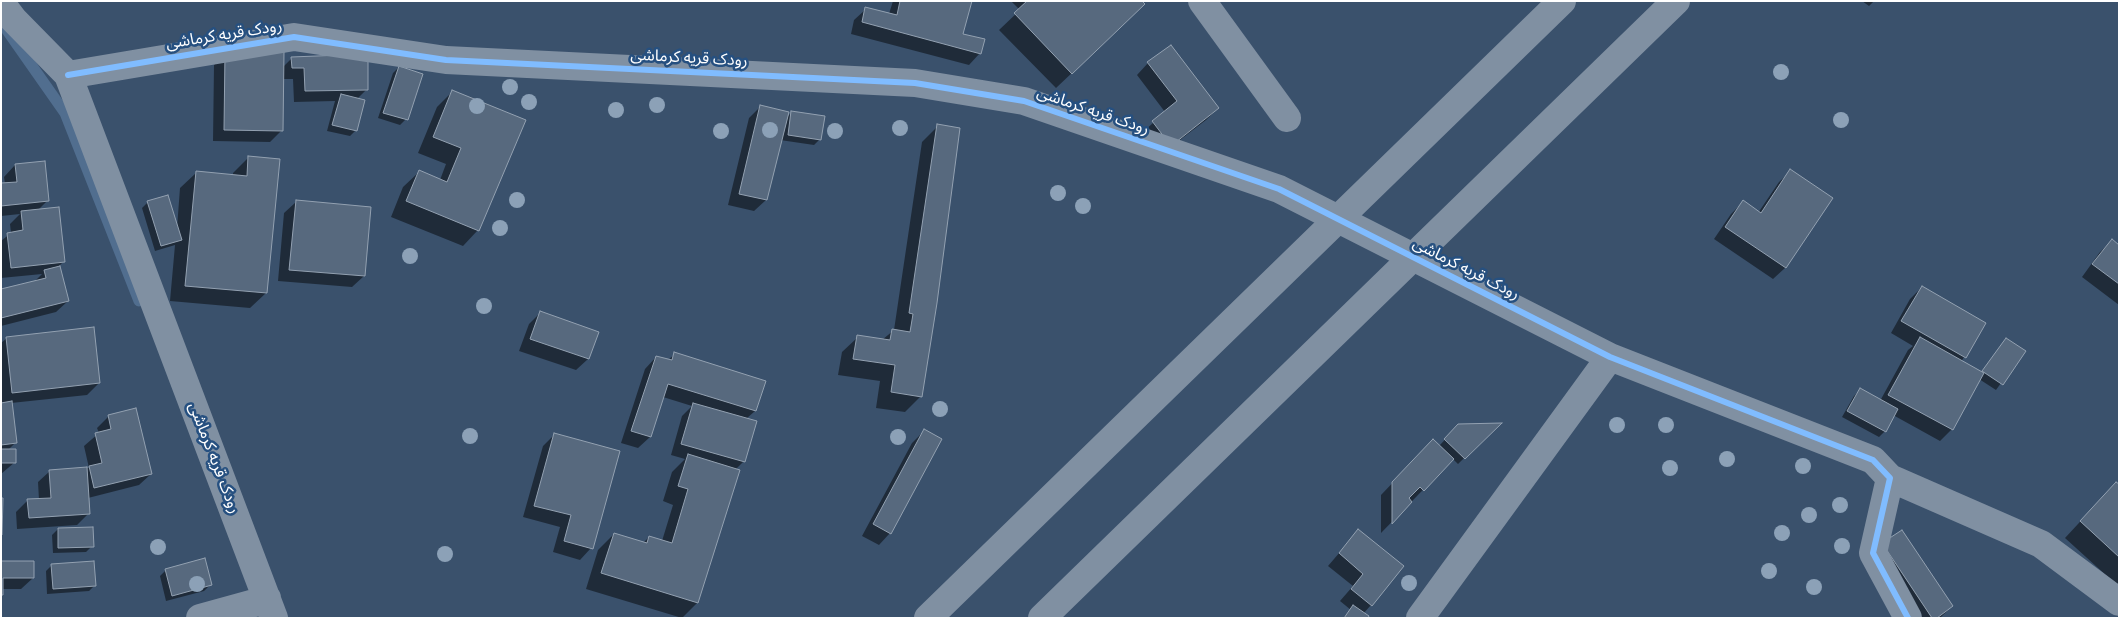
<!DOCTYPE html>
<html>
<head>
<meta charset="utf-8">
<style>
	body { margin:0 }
	#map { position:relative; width:2120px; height:619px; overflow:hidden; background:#3a516c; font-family:"Fira Sans Condensed",sans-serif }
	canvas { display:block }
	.frame { position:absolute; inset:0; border:2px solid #fff; pointer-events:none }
</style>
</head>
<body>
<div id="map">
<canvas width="2120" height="619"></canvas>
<div class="frame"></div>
</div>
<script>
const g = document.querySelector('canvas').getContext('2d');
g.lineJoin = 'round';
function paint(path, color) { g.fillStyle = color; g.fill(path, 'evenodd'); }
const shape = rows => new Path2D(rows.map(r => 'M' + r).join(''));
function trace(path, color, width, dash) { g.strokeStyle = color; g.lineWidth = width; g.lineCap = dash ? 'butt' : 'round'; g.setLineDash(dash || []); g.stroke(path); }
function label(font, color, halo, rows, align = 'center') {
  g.font = font + ' "Fira Sans Condensed","Noto Sans Arabic",sans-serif'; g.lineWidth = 5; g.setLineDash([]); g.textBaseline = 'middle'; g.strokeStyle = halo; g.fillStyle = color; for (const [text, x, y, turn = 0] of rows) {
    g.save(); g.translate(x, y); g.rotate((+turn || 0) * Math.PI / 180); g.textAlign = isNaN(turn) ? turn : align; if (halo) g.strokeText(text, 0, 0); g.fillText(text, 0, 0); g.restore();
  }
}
paint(shape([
	[893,1,970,1,962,34,980,53,969,65,851,34,854,20,866,9,889,14],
	[1011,1,1141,1,1128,20,1056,88,999,30,1020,10],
	[1862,1,1874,1,1869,6],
	[226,54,283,67,292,58,367,89,357,99,356,130,350,136,327,131,335,101,294,102,293,79,283,79,282,130,270,142,213,141,214,65],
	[1148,63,1218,108,1206,120,1159,156,1142,133,1165,112,1137,75],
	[399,67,406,119,400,125,378,118,393,73],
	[453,91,478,230,463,246,391,217,403,187,419,172,440,180,446,164,418,153,437,107],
	[761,106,786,118,792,112,820,139,814,145,780,140,766,200,754,211,728,205,749,118],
	[938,126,921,396,905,412,876,408,880,381,838,375,842,352,858,337,882,340,894,330,922,142],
	[249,157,266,293,250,308,170,301,175,245,155,251,142,208,148,202,177,228,180,188,196,173,233,176,233,173],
	[15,165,48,200,38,210,64,261,59,266,68,301,56,312,1,326,1,290,33,283,42,274,1,278,1,241,11,233,10,224,20,214,1,216,1,185,5,184,4,177],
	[1791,171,1832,199,1785,268,1773,279,1714,239,1731,214,1743,202,1758,213,1779,182],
	[296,202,364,276,352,287,278,281,284,213],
	[2112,241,2119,246,2119,305,2082,277,2100,252],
	[1922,287,1985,323,1961,362,1981,373,2006,339,2024,351,1996,390,1979,379,1952,429,1940,441,1893,415,1885,431,1879,437,1842,417,1854,396,1860,390,1880,401,1908,350,1913,346,1891,333,1910,299],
	[540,313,597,332,588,359,576,370,519,351,529,324],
	[7,338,99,383,87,395,11,403,15,443,8,450,15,462,1,474,1,343],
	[675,354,755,411,746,419,744,461,735,470,697,603,682,618,586,589,598,550,614,534,643,543,649,537,662,541,673,505,663,501,672,472,685,459,671,455,682,416,692,406,663,397,650,437,638,448,621,443,645,369,656,357,668,360],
	[109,416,151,474,139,485,88,498,89,513,77,525,17,529,16,512,28,500,39,500,38,482,50,471,89,468,84,446,99,433,97,428],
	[1499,424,1458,464,1453,459,1381,533,1381,495,1422,452,1439,446,1459,425],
	[924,431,890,533,879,545,862,536,912,443],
	[555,434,591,548,580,560,553,552,560,527,523,517,543,446],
	[2116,483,2119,486,2119,587,2065,538],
	[58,529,92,546,86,552,53,553,52,535],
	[1358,531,1371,605,1363,614,1367,618,1343,618,1351,610,1340,601,1353,586,1328,566],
	[1883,544,1952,606,1940,618,1913,618],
	[1,562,33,578,21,589,2,589],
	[52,565,95,585,89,591,47,594,46,571],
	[166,570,210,585,204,591,166,601,160,576]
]), '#0007');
trace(shape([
	[4,26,65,113,139,301]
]), '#516e8f', 11);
const building = shape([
	[900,1,972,1,963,34,985,39,981,54,862,22,865,7,897,15,900,1],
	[1027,1,1142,1,1145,4,1072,74,1014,13,1027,1],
	[1171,45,1219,108,1171,146,1152,121,1177,101,1147,62,1171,45],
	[284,52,283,131,224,130,225,53,284,52],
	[368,54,368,90,305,91,304,68,292,68,291,57,368,54],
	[399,66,423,74,408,120,383,113,399,66],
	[452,90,526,120,479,231,406,201,419,170,447,182,461,148,433,137,452,90],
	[341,94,365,100,357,131,332,125,341,94],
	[760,105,789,112,767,200,739,194,760,105],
	[791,111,825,116,821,140,788,135,791,111],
	[937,124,960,128,937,303,922,397,891,392,895,365,853,359,857,335,890,340,892,329,910,332,913,314,909,313,937,124],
	[248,156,280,159,267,293,185,286,196,171,247,176,248,156],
	[45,161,49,201,1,206,1,183,17,182,15,164,45,161],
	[1790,169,1833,198,1786,268,1725,227,1743,200,1761,213,1790,169],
	[168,195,182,240,161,246,147,201,168,195],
	[296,200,371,207,365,276,289,270,296,200],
	[59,207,65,262,11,268,7,233,23,230,21,211,59,207],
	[2112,239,2119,245,2119,284,2092,264,2112,239],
	[60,266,69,301,1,318,1,289,46,278,44,270,60,266],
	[1922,286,1986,323,1966,358,1901,321,1922,286],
	[540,311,599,332,589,359,530,339,540,311],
	[94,327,100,383,12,393,6,337,94,327],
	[1920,337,1984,373,1953,430,1888,395,1920,337],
	[2006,338,2026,351,2003,385,1982,371,2006,338],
	[674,352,766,381,756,411,668,384,651,437,631,431,656,356,672,360,674,352],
	[1860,388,1898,409,1886,432,1847,411,1860,388],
	[12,401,17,443,1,445,1,403,12,401],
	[693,403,757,421,745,462,681,444,693,403],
	[136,408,152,474,94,488,89,466,102,463,95,433,111,429,108,415,136,408],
	[1502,423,1465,459,1444,439,1458,424,1502,423],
	[924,429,942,439,891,534,873,524,924,429],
	[554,433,620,451,593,549,564,541,571,515,534,506,554,433],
	[1433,439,1454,459,1424,491,1420,487,1409,498,1412,502,1392,524,1392,482,1433,439],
	[1,449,16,449,16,463,1,463,1,449],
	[688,454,740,470,698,603,601,573,614,533,647,543,649,536,672,543,688,489,678,486,688,454],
	[87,467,90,514,29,518,27,499,51,498,49,470,87,467],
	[2116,482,2119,484,2119,557,2080,521,2116,482],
	[1,498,3,498,2,535,1,535,1,498],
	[93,527,94,547,58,548,58,528,93,527],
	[1358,529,1404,566,1372,606,1351,589,1363,574,1339,553,1358,529],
	[1902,530,1953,606,1937,618,1932,618,1882,543,1902,530],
	[205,558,212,585,172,596,165,569,205,558],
	[1,561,34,561,34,578,3,578,3,595,1,595,1,561],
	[94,561,96,586,53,589,51,564,94,561],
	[1353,605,1369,616,1368,618,1344,618,1353,605]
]);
paint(building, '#57697e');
trace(building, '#93a1b1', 1);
trace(shape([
	[1202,1,1287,118],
	[1,3,13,19,68,75,274,618],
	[68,75,294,37,446,60,915,83,1024,101,1279,189,1610,357,1873,460,1890,478,1873,553,1908,618],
	[1890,478,2041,544,2119,602],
	[200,618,258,602,267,598],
	[1420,618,1610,357]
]), '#8090a2', 28);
trace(shape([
	[928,618,1562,1],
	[1042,618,1676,1]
]), '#8090a2', 28);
trace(shape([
	[68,75,294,37,446,60,915,83,1024,101,1279,189,1610,357,1873,460,1890,478,1873,553,1908,618]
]), '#80bcff', 6);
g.fillStyle = '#8ca1b7';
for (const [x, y] of [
	[1781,72],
	[510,87],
	[529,102],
	[657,105],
	[477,106],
	[616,110],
	[1841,120],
	[900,128],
	[770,130],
	[721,131],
	[835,131],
	[1058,193],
	[517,200],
	[1083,206],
	[500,228],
	[410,256],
	[484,306],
	[940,409],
	[1617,425],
	[1666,425],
	[470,436],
	[898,437],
	[1727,459],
	[1803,466],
	[1670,468],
	[1840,505],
	[1809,515],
	[1782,533],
	[1842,546],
	[158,547],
	[445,554],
	[1769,571],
	[1409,583],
	[197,584],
	[1814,587]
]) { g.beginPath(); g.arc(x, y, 8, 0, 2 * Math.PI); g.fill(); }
label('16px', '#fff', '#265080', [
	["رودک قریه کرماشی",224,35,-9],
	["رودک قریه کرماشی",689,58,3],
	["رودک قریه کرماشی",1093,111,19],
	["رودک قریه کرماشی",1466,269,27],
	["رودک قریه کرماشی",214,458,69]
]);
</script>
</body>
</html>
